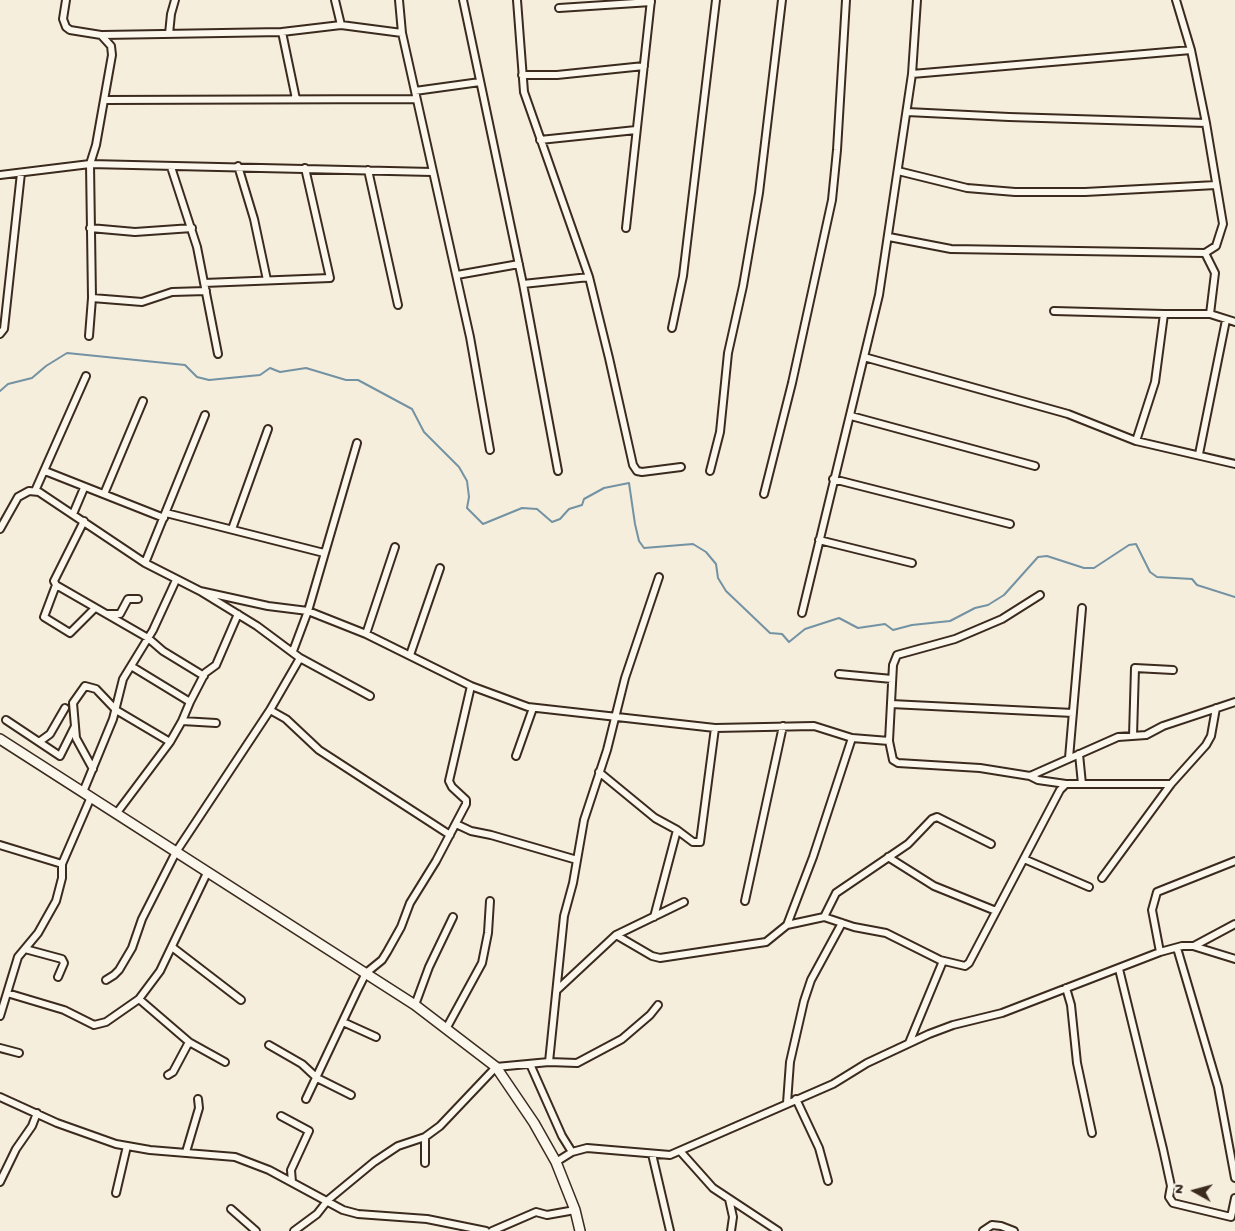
<!DOCTYPE html>
<html>
<head>
<meta charset="utf-8">
<style>
	body { margin:0 }
	#map { position:relative; width:1235px; height:1231px; overflow:hidden; background:#f6eedc; font-family:"Gochi Hand",sans-serif }
	canvas { display:block }
	.north { position:absolute; left:1170px; top:1166px; width:50px; height:50px; -webkit-text-stroke:4px #fbf7ec; paint-order:stroke; rotate:277deg; font-size:14px; font-weight:700; line-height:20px; text-align:center; color:#3b2a1e }
	.north::after { content:''; display:block; margin:auto; width:18px; height:22px; background:#3b2a1e; clip-path:polygon(50% 0,100% 100%,50% 72%,0 100%) }
</style>
</head>
<body>
<div id="map">
<canvas width="1235" height="1231"></canvas>
<div class="north">N</div>
</div>
<script>
const g = document.querySelector('canvas').getContext('2d');
g.lineJoin = 'round';
const shape = rows => new Path2D(rows.map(r => 'M' + r).join(''));
function trace(path, color, width, dash) { g.strokeStyle = color; g.lineWidth = width; g.lineCap = dash ? 'butt' : 'round'; g.setLineDash(dash || []); g.stroke(path); }
trace(shape([
	[0,391,8,384,32,378,46,366,67,353,185,365,197,377,209,380,260,375,270,368,280,372,306,368,346,380,358,380,412,409,424,432,459,467,467,481,469,497,467,508,483,524,522,508,537,509,552,522,560,519,569,509,582,505,584,499,604,488,629,483,635,524,639,541,644,548,693,544,706,552,716,564,718,578,726,591,770,633,782,634,789,642,805,629,839,618,858,628,885,624,893,630,912,625,950,621,975,608,988,605,1004,595,1038,557,1047,556,1084,568,1094,568,1129,545,1136,544,1150,572,1157,577,1192,579,1197,585,1235,597]
]), '#7392a3', 2);
const street = shape([
	[66,0,63,19,66,27,70,30,101,35,111,46,112,55,96,145,90,164,92,298,89,336],
	[335,0,341,25],
	[399,0,402,33,470,337,490,450],
	[463,0,523,284,558,471],
	[517,0,524,92,589,277,609,358,633,465,637,471,642,472,681,467],
	[559,8,651,2],
	[282,32,296,99],
	[169,34,171,14,175,0],
	[103,35,282,32,341,25,402,33],
	[912,74,1191,50],
	[522,75,557,75,644,66],
	[415,91,480,82],
	[104,100,416,99],
	[907,112,1009,117,1206,123],
	[540,140,636,130],
	[238,166,254,219,267,280],
	[171,167,197,247,218,354],
	[368,170,398,305],
	[898,171,967,188,1015,192,1085,192,1216,185],
	[0,175,90,164,432,172],
	[90,228,135,232,192,228],
	[626,228,651,0],
	[889,237,951,249,1205,253,1216,246,1223,224,1206,123,1191,50,1176,0],
	[457,275,519,264],
	[204,283,330,278,305,168],
	[523,284,589,277],
	[92,298,142,302,172,292,206,291],
	[1054,311,1164,314],
	[1210,314,1235,322],
	[672,328,683,276,716,0],
	[0,334,4,329,21,173],
	[864,357,1068,414,1136,441,1235,464],
	[851,416,1035,466],
	[1136,441,1155,382,1164,314,1210,314,1215,273,1205,253],
	[1199,454,1226,320],
	[45,471,164,518],
	[710,471,720,432,728,353,743,286,759,193,782,0],
	[833,479,1010,524],
	[35,491,86,376],
	[104,494,143,401],
	[764,494,792,383,832,200,837,150,846,0],
	[166,513,324,553],
	[73,514,84,488],
	[84,521,54,581,56,585,148,638,163,651,204,676],
	[0,529,18,497,29,491,39,492,145,563,200,591,257,626,300,658,370,696],
	[232,529,268,429],
	[819,540,912,563],
	[145,563,205,415],
	[56,585,44,617,70,633,95,608],
	[200,591,268,606,308,611,366,634,471,686,528,707,715,728,814,726,852,738,889,741,893,760,898,763,980,768,1030,776,1118,737,1146,735,1163,726,1235,702],
	[802,613,879,295,912,74,917,0],
	[107,614,120,614,128,599,138,599],
	[366,634,395,547],
	[293,651,308,611,357,443],
	[410,655,440,568],
	[131,666,190,702,182,721],
	[839,674,892,679],
	[190,702,205,673,216,665,238,614],
	[891,704,1073,713],
	[270,710,286,719,319,750,450,835],
	[6,720,60,756,75,726],
	[1133,736,1135,668,1173,670],
	[889,741,893,665,897,655,955,639,1002,619,1040,595],
	[39,742,50,734,65,708],
	[1079,754,1082,784],
	[516,756,533,708],
	[1069,758,1082,608],
	[93,769,76,738,73,703,85,686,96,689,116,710,170,742],
	[599,772,655,818,677,830,693,842,700,842,715,728],
	[1030,776,1038,780,1066,784],
	[83,792,113,719,123,679,153,630,176,580],
	[116,814,170,742,182,721,216,723],
	[456,824,471,831,491,835,577,860],
	[0,845,62,864],
	[888,857,934,886,996,911],
	[1024,859,1089,887],
	[1102,878,1171,784,1206,745,1211,736,1216,708],
	[745,901,783,726],
	[654,917,677,830],
	[824,917,836,893,908,844,932,819,937,817,991,844],
	[787,925,813,857,852,738],
	[616,935,652,956,660,958,766,942,787,925,824,917,854,927,886,933,940,960,965,966,969,963,1060,790,1066,784,1171,784],
	[1194,946,1235,924],
	[172,947,241,1000],
	[1177,948,1218,1087,1235,1178],
	[25,949,62,959,64,963,58,977],
	[1160,952,1152,910,1157,892,1235,861],
	[1119,969,1163,1149,1171,1186,1169,1197,1173,1203,1231,1217,1235,1198],
	[106,980,114,975,119,970,132,948,142,919,176,852,270,710,300,658],
	[1066,988,1071,1005,1077,1063,1092,1133],
	[557,990,616,935,684,902],
	[7,993,64,1010,94,1025,106,1022,139,999,160,971,207,873],
	[139,999,189,1042,225,1062],
	[415,1005,429,967,453,917],
	[0,1016,18,957,38,933,56,901,62,878,62,864,91,797],
	[343,1022,376,1037],
	[446,1029,482,963,488,933,490,901],
	[909,1043,943,961],
	[269,1045,302,1064,317,1078,351,1095],
	[0,1048,19,1053],
	[549,1062,564,916,573,883,584,820,607,750,625,678,659,577],
	[530,1064,562,1136,572,1152],
	[168,1075,173,1072,189,1042],
	[0,1097,57,1123,116,1144,150,1150,235,1157,269,1170,343,1210,358,1214,427,1219,486,1231],
	[306,1099,357,991,366,973,382,960,387,952,401,927,410,903,436,861,466,804,466,800,452,787,449,781,471,686],
	[796,1099,819,1148,828,1181],
	[787,1103,790,1062,804,1001,811,980,842,923],
	[281,1116,309,1131,291,1170,292,1182],
	[425,1137,425,1163],
	[680,1151,713,1188,778,1231],
	[186,1152,199,1108,198,1099],
	[652,1154,670,1231],
	[556,1162,572,1152,587,1148,670,1155,833,1084,867,1063,929,1034,953,1025,1002,1013,1160,952,1182,946,1193,946,1235,959],
	[0,1182,16,1149,32,1126,37,1113],
	[116,1193,127,1146],
	[729,1199,733,1217,731,1231],
	[231,1209,256,1231],
	[294,1231,317,1214,328,1200,374,1162,398,1146,425,1137,440,1126,496,1067,549,1062,577,1063,622,1039,650,1015,658,1005],
	[492,1231,536,1212,547,1215,575,1210],
	[983,1231,992,1225,1001,1226,1014,1231]
]);
const secondary = shape([
	[0,739,415,1005,496,1067,534,1123,556,1162,575,1210,580,1231]
]);
trace(street, '#3b2a1e', 10);
trace(secondary, '#3b2a1e', 12);
trace(street, '#fbf7ec', 6);
trace(secondary, '#fbf7ec', 9);
</script>
</body>
</html>
